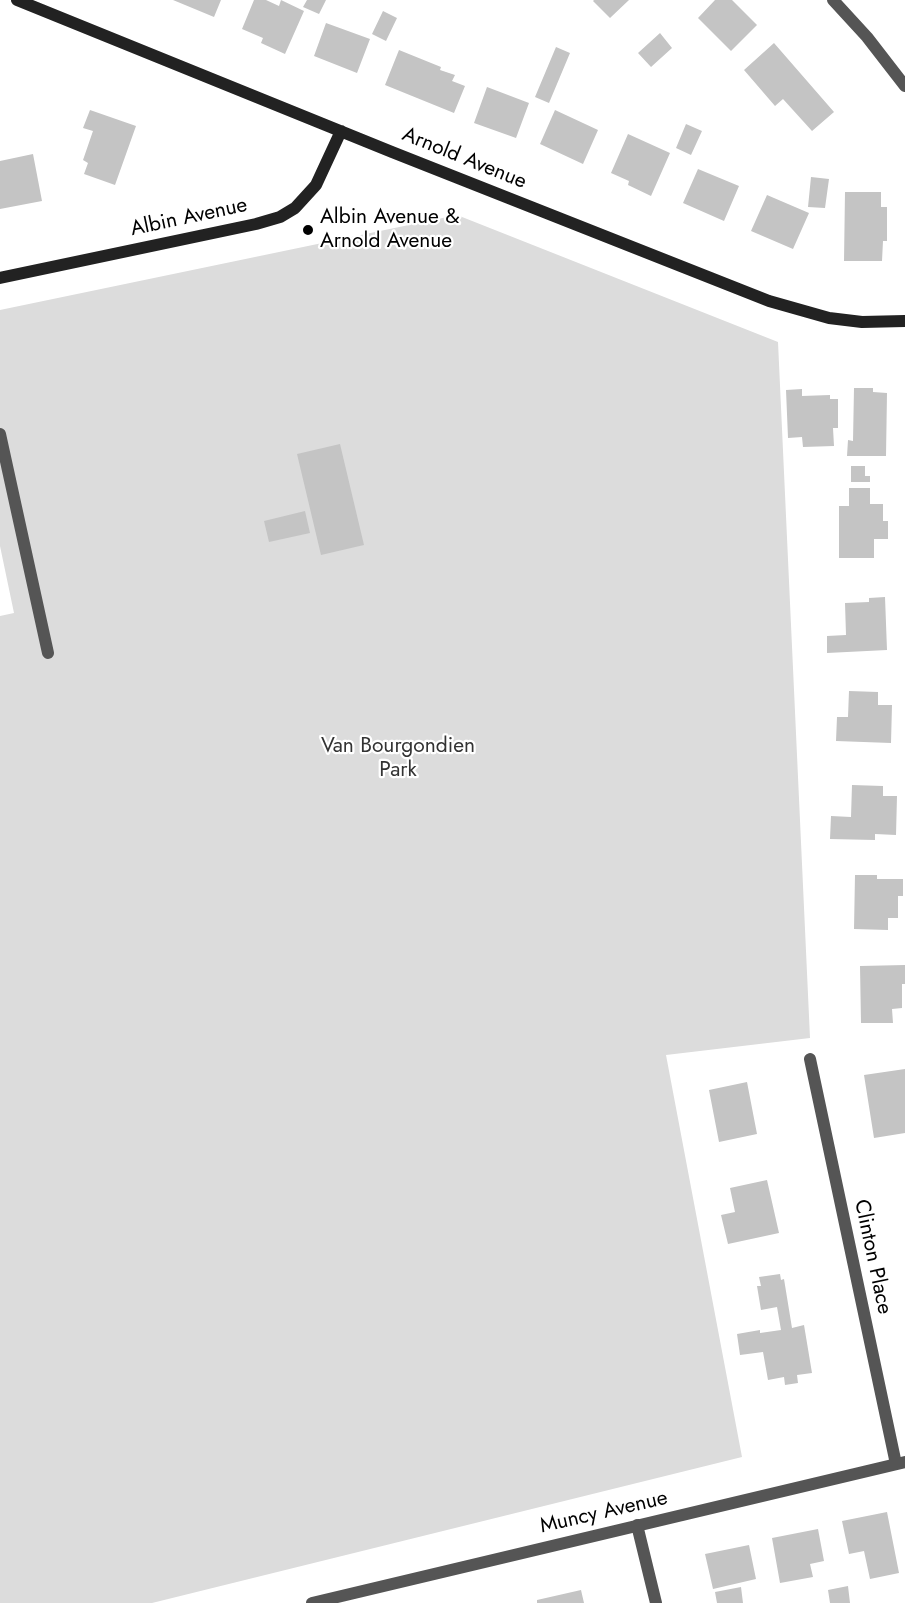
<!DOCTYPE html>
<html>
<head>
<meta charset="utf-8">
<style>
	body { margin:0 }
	canvas { display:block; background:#fff }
</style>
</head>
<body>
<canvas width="905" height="1603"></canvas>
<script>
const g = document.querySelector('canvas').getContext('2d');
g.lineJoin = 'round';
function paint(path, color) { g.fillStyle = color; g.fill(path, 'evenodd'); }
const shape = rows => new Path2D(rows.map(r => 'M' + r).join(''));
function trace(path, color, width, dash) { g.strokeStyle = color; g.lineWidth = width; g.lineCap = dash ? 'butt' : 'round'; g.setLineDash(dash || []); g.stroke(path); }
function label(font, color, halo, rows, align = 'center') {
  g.font = font + ' Jost,sans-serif'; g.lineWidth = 4.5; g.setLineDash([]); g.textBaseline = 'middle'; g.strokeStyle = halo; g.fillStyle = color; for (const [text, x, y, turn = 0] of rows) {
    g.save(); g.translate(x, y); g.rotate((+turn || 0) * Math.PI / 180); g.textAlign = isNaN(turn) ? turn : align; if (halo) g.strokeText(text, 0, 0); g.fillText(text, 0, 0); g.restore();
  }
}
paint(shape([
	[457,215,778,342,810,1038,666,1055,742,1457,152,1603,0,1603,0,616,14,613,0,546,0,310]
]), '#dcdcdc');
paint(shape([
	[173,0,221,0,214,17],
	[254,0,266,0,279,6,281,0,304,11,285,54,261,43,263,38,242,29],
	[307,0,326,0,319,14,303,7],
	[594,0,629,0,610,18,593,1],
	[715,0,732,0,757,25,731,51,698,18],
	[383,11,397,18,386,41,372,34],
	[326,23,370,39,357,73,314,56],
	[660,33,672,48,651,67,638,53],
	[774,43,834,112,812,131,783,99,775,106,744,70],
	[556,47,570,53,549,103,535,97],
	[399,50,441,67,440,70,455,75,452,81,465,86,454,113,385,85],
	[487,87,529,103,516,138,474,123],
	[90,110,136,126,115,185,84,174,88,163,83,160,93,131,83,128],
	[555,110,598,130,583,164,540,144],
	[686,124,702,131,691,155,676,148],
	[628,134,670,153,651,196,628,185,629,181,611,173],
	[33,154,42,201,0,209,0,161],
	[698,169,739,186,724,221,683,203],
	[811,177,829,179,825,208,808,207],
	[845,192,881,192,881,207,887,207,887,241,883,241,882,261,844,261],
	[767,195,809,213,793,249,751,231],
	[854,388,873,388,873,392,887,393,886,456,847,456,848,440,853,441],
	[802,389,802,396,830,395,830,399,838,399,838,428,833,428,834,446,803,447,802,437,788,438,786,390],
	[340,444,364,545,321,555,297,454],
	[851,466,865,466,865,476,870,476,870,482,851,482],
	[849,488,870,488,870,504,883,504,883,521,888,521,888,539,874,539,874,558,839,558,839,506,849,506],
	[305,511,310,533,269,542,264,521],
	[885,597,887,650,827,653,827,636,846,635,845,603,869,602,869,598],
	[849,691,878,692,878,705,892,705,891,743,836,741,837,717,848,717],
	[852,785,883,786,883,796,897,796,896,835,875,834,875,840,830,839,831,816,851,817],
	[855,875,877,875,877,879,903,879,903,896,898,896,898,918,888,918,888,930,854,929],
	[905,965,905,984,902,984,902,1008,892,1009,893,1023,861,1023,860,966],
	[905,1069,905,1133,874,1138,864,1075],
	[747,1082,757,1134,719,1142,709,1090],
	[767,1180,779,1233,728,1244,721,1215,735,1212,730,1188],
	[780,1274,781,1280,784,1279,792,1328,804,1325,812,1373,797,1375,798,1383,785,1385,784,1377,768,1380,763,1352,740,1355,737,1334,760,1330,760,1333,781,1330,777,1307,761,1310,757,1286,761,1286,759,1277],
	[887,1512,899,1573,870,1579,864,1551,849,1554,842,1521],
	[818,1529,824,1561,810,1564,813,1577,780,1583,772,1538],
	[749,1545,756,1579,713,1589,705,1554],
	[848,1586,850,1603,830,1603,828,1590],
	[741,1587,743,1603,717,1603,715,1592],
	[581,1590,584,1603,537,1603,537,1600]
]), '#c4c4c4');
trace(shape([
	[0,434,48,653]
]), '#555', 12);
trace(shape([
	[833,0,867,37,905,86],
	[810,1059,896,1464],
	[637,1525,656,1603],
	[312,1603,905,1462]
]), '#555', 12);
trace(shape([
	[17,0,392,152,769,301,829,318,862,322,905,321],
	[0,278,256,224,280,217,295,208,316,185,341,131]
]), '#222', 12);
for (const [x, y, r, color] of [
	[308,230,6,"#000"]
]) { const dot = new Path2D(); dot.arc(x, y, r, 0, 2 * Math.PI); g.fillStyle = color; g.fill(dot); trace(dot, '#fff', 2); }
label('21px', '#000', '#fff', [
	["Arnold Avenue",464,159,22],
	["Albin Avenue",189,218,-12],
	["Clinton Place",872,1257,78],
	["Muncy Avenue",604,1513,-13]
]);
label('21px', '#000', '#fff', [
	["Albin Avenue &",320,218],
	["Arnold Avenue",320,242]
], 'left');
label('21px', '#333', '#fff', [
	["Van Bourgondien",398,747],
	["Park",398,771]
]);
</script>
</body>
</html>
